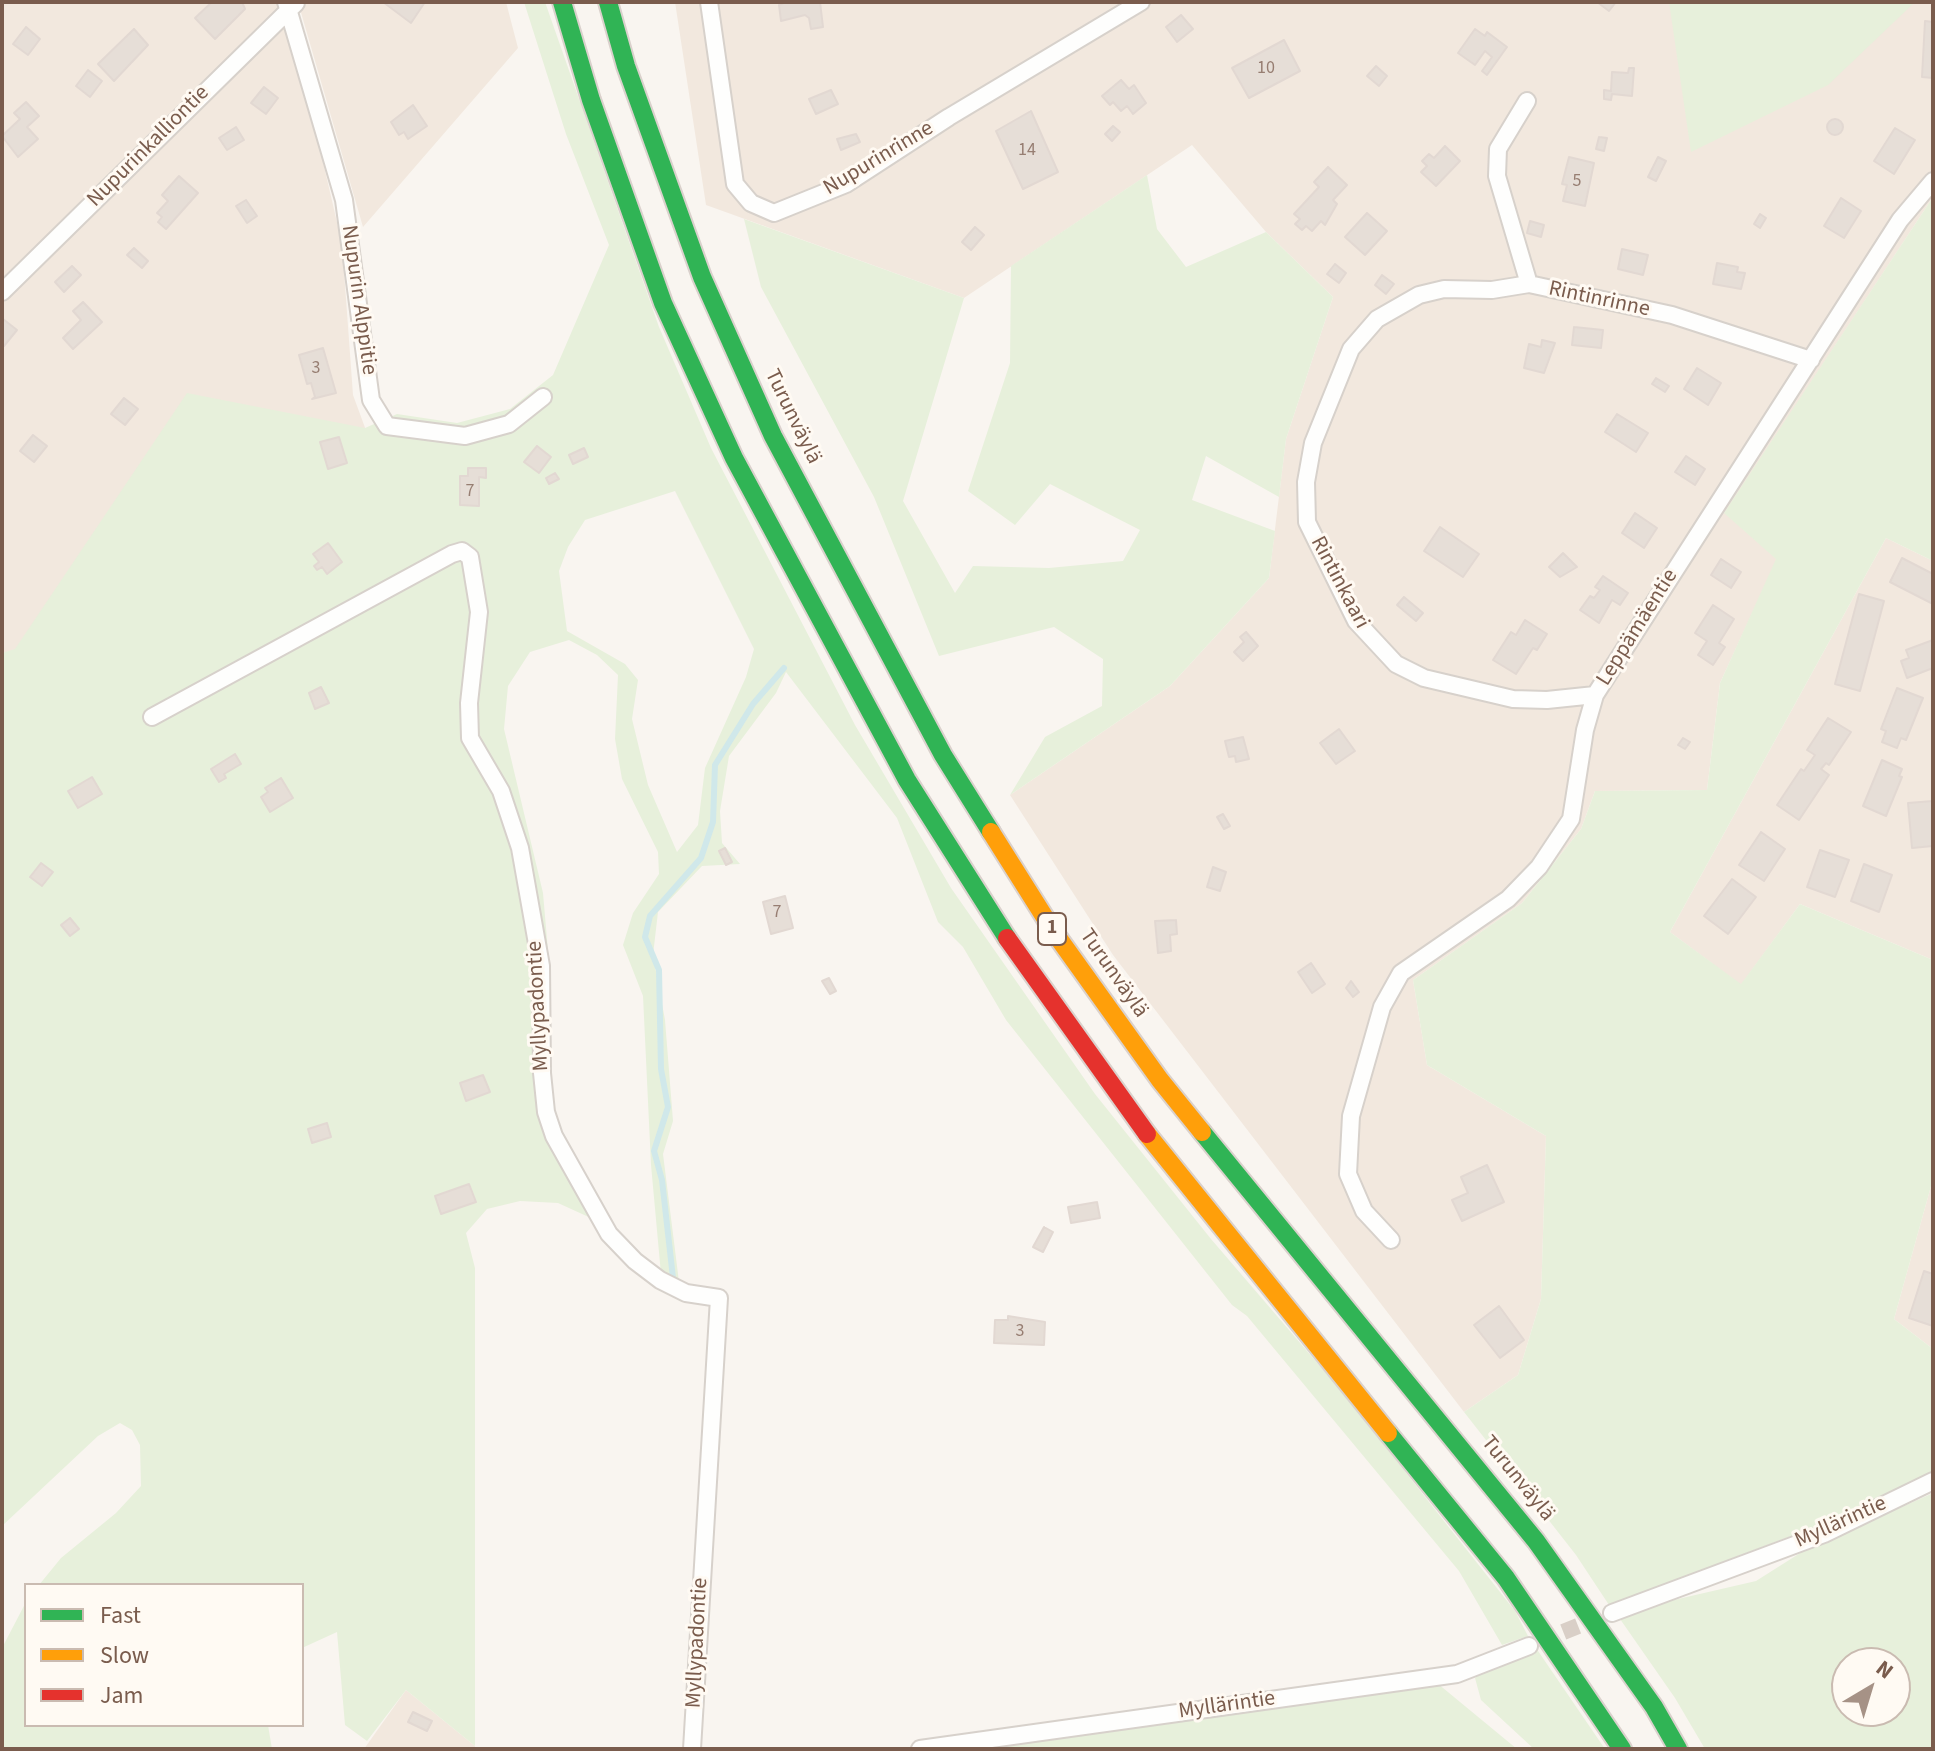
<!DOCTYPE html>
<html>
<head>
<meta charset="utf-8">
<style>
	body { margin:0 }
	#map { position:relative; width:1935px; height:1751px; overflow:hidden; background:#f9f5f0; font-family:"Source Sans 3",sans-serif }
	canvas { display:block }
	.frame { position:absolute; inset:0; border:4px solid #7a5c4d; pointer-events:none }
	.legend { position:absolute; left:24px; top:1583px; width:280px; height:144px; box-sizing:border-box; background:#fffaf3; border:2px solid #cabbb1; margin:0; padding:10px 14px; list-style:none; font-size:24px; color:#7a5c4d }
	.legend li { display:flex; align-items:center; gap:16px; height:40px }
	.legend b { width:40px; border:2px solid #cabbb1 }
	.north { position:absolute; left:1831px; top:1647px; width:80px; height:80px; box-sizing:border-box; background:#fffaf3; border:2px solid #cabbb1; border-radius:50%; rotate:38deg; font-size:22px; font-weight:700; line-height:32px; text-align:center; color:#7a5c4d }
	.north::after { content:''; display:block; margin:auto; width:28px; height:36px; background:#a69286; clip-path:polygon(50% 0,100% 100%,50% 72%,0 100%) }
</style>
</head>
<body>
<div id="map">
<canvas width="1935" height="1751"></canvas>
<div class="frame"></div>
<ul class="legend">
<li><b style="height:10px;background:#30b455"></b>Fast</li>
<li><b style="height:10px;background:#ff9f0a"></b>Slow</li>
<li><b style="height:10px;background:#e5322d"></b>Jam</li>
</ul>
<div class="north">N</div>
</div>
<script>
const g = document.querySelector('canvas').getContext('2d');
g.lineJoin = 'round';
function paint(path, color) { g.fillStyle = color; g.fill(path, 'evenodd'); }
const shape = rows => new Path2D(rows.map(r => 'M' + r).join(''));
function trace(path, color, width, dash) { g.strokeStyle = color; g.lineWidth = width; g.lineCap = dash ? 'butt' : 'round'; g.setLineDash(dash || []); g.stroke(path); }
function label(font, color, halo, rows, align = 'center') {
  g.font = font + ' "Source Sans 3",sans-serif'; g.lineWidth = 6; g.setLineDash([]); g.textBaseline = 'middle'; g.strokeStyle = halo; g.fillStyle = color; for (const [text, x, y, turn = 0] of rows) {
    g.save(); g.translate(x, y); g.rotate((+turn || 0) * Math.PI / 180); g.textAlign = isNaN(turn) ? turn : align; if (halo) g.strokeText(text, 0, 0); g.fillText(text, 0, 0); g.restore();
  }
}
paint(shape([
	[2,2,286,2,342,244,353,395,413,558,2,653],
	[298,2,506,2,518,48,363,227],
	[675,2,1933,2,1933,197,1725,513,1777,559,1720,683,1707,790,1595,791,1581,829,1522,903,1413,980,1427,1065,1546,1136,1541,1299,1518,1375,1464,1412,1113,955,1010,795,1170,686,1269,578,1286,439,1333,297,1266,232,1192,145,964,298,706,205],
	[1886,538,1933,561,1933,960,1800,904,1741,985,1670,932],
	[1933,1179,1933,1349,1894,1319],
	[406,1690,475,1746,475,1749,364,1749]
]), '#f2e8de');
paint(shape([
	[524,2,545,2,659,327,711,448,855,725,951,888,1095,1094,1211,1239,1343,1393,1515,1611,1528,1636,1502,1645,1459,1571,1247,1316,1232,1305,1006,1020,963,947,938,922,897,818,786,672,776,693,729,756,720,811,722,843,740,864,702,866,658,912,653,955,665,1020,673,1121,663,1154,679,1282,661,1274,651,1165,643,996,623,945,633,913,659,874,658,852,622,779,615,739,618,675,597,655,569,640,530,652,508,686,504,729,543,893,550,974,551,1103,593,1219,558,1203,520,1201,487,1209,466,1233,475,1268,475,1746,406,1690,367,1741,345,1725,337,1632,302,1648,302,1585,39,1585,61,1558,116,1513,141,1486,140,1445,132,1430,120,1423,98,1436,2,1526,2,653,15,649,187,393,365,428,397,414,457,423,510,409,553,375,609,245,566,134],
	[675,491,754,649,746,677,705,768,698,825,677,852,648,785,632,719,638,680,625,664,567,631,559,571,568,547,585,520],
	[1669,2,1915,2,1828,85,1691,152],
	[1147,175,1157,229,1186,267,1266,232,1333,297,1286,439,1279,497,1206,456,1192,500,1275,531,1269,578,1170,686,1010,795,1045,737,1102,706,1103,659,1054,627,939,656,874,497,761,287,744,219,964,298,903,501,955,593,973,566,1049,568,1123,561,1140,530,1050,484,1015,525,968,491,1010,363,1011,266],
	[1933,197,1933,561,1886,538,1670,932,1741,984,1800,904,1933,960,1933,1179,1894,1319,1933,1349,1933,1475,1812,1528,1609,1605,1576,1555,1464,1412,1518,1375,1541,1299,1546,1136,1427,1065,1413,980,1522,903,1581,829,1595,791,1707,790,1720,683,1776,559,1724,513],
	[1933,1493,1933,1749,1705,1749,1675,1698,1620,1619,1652,1605,1756,1581,1805,1550],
	[1847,1663,1895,1663,1895,1711,1847,1711],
	[26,1602,26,1725,268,1725,272,1749,2,1749,2,1648],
	[1536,1648,1605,1749,1534,1749,1481,1700,1475,1678,1485,1670],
	[1437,1683,1517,1749,965,1749]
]), '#e7f0db');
trace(shape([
	[673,1278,662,1180,654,1151,668,1107,661,1069,659,970,645,937,650,916,701,858,713,822,715,765,753,704,784,668]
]), '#d0e8ea', 6);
const building = shape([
	[212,2,242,2,245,9,215,39,195,18,212,2],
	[383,2,425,2,411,23,383,2],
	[786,2,820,2,823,27,811,29,809,18,805,15,781,21,779,5,786,2],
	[1597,2,1616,2,1609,11,1597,2],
	[1181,15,1193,29,1177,42,1166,27,1181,15],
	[1925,21,1933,22,1933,78,1922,77,1925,21],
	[26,27,40,39,28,55,13,44,26,27],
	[134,29,148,45,114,81,98,64,134,29],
	[1475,29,1485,36,1487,32,1507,47,1487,75,1482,71,1492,57,1485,51,1475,65,1458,53,1475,29],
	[1284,40,1300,71,1249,98,1232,68,1284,40],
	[1376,66,1387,76,1379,86,1367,76,1376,66],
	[1629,68,1634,68,1632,96,1612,94,1611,100,1604,99,1604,90,1611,91,1612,72,1628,73,1629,68],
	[88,70,102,81,90,97,76,86,88,70],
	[1121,80,1129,89,1134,85,1146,103,1133,114,1127,106,1121,111,1113,102,1110,105,1102,96,1121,80],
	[264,87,278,98,266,114,251,103,264,87],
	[831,90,838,104,816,114,809,99,831,90],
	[26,102,39,116,27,127,38,139,18,157,2,136,20,119,14,113,26,102],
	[413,105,427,126,408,139,404,132,399,135,391,122,413,105],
	[1031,111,1058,172,1023,189,996,131,1031,111],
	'1827 127a8 8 0 1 1 16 0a8 8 0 1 1-16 0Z',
	[1113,126,1120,132,1112,141,1105,134,1113,126],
	[236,127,244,140,227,150,219,138,236,127],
	[1895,128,1915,140,1894,174,1874,161,1895,128],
	[856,134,860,142,841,150,837,139,856,134],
	[1599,137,1607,138,1604,151,1596,149,1599,137],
	[1445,146,1460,161,1436,186,1421,172,1427,166,1422,161,1429,154,1434,158,1445,146],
	[1569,157,1594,163,1585,206,1563,201,1567,185,1562,184,1569,157],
	[1658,157,1666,161,1656,181,1648,177,1658,157],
	[1328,167,1347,185,1333,200,1337,204,1325,225,1321,221,1312,231,1306,226,1302,230,1295,224,1300,219,1294,214,1319,187,1314,182,1328,167],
	[179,176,198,193,166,229,158,222,162,217,157,213,168,201,162,195,179,176],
	[1841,198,1861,211,1844,238,1824,226,1841,198],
	[246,200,257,216,247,223,236,206,246,200],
	[1367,213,1387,231,1365,255,1345,237,1367,213],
	[1760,214,1766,218,1760,228,1754,224,1760,214],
	[1530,221,1544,225,1541,237,1527,233,1530,221],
	[975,227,984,235,971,250,962,242,975,227],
	[134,248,148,261,142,268,127,255,134,248],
	[1622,249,1648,255,1643,275,1618,269,1622,249],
	[1717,263,1738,267,1737,272,1745,273,1741,289,1713,284,1717,263],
	[1335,264,1346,273,1339,283,1327,274,1335,264],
	[72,266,81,275,64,292,55,282,72,266],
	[1382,275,1394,284,1386,294,1375,285,1382,275],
	[83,302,102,322,73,349,63,338,81,320,73,311,83,302],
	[3,319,17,330,4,346,2,344,3,319],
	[1574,327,1603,330,1601,348,1572,345,1574,327],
	[1542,340,1555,343,1544,373,1524,368,1529,344,1541,347,1542,340],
	[323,348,336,393,312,399,315,397,311,383,307,384,299,355,323,348],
	[1697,368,1721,383,1708,405,1684,389,1697,368],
	[1656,378,1669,386,1665,392,1652,384,1656,378],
	[124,398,138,409,125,425,111,414,124,398],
	[1617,414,1648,433,1636,452,1605,432,1617,414],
	[33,435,47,446,34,462,20,451,33,435],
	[339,437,347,463,328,469,320,442,339,437],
	[537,446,551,457,539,473,524,462,537,446],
	[584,448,588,457,573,464,569,455,584,448],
	[1686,456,1705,469,1695,485,1675,472,1686,456],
	[468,468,486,468,486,478,479,477,479,506,460,505,460,476,468,476,468,468],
	[555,473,559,479,549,484,546,478,555,473],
	[1635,513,1657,528,1644,548,1622,533,1635,513],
	[1440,527,1479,554,1463,577,1424,551,1440,527],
	[328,543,342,562,327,574,322,567,317,570,314,566,319,562,313,554,328,543],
	[1563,553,1577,567,1560,577,1549,567,1563,553],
	[1902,558,1933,574,1933,604,1890,582,1902,558],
	[1721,559,1741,572,1731,588,1711,575,1721,559],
	[1603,576,1628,593,1620,605,1612,600,1599,623,1580,610,1590,596,1594,598,1600,590,1595,587,1603,576],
	[1859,594,1884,601,1860,691,1835,684,1859,594],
	[1404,597,1423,613,1416,621,1397,605,1404,597],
	[1713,605,1734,619,1719,643,1725,647,1713,665,1698,655,1707,641,1695,633,1713,605],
	[1525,620,1547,634,1537,650,1533,648,1516,674,1493,660,1511,632,1516,635,1525,620],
	[1246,632,1258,646,1243,661,1234,652,1244,642,1240,637,1246,632],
	[1933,640,1933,668,1907,678,1901,661,1909,658,1906,650,1933,640],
	[321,687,329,703,315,709,309,693,321,687],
	[1897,688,1923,698,1906,740,1901,738,1897,748,1882,742,1886,731,1881,729,1897,688],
	[1828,718,1851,732,1829,765,1826,763,1821,769,1829,775,1799,820,1777,805,1801,769,1804,771,1815,755,1807,750,1828,718],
	[1339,729,1355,751,1336,764,1320,743,1339,729],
	[1243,737,1249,759,1236,762,1235,756,1229,757,1225,741,1243,737],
	[1683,738,1690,742,1685,749,1678,745,1683,738],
	[235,754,241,764,224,774,226,778,219,782,211,769,235,754],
	[1882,760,1902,769,1899,776,1902,777,1886,816,1863,806,1882,760],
	[92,777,102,794,78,808,68,791,92,777],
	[281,778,293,798,270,812,261,797,268,792,265,788,281,778],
	[1933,801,1933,846,1912,848,1908,803,1933,801],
	[1223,814,1230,826,1224,829,1217,817,1223,814],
	[1761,832,1785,849,1764,881,1739,865,1761,832],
	[725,848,732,862,726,865,719,851,725,848],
	[1820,850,1849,860,1835,897,1807,887,1820,850],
	[41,863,53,872,42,886,30,877,41,863],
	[1864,864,1892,875,1879,912,1851,901,1864,864],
	[1213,867,1226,872,1220,891,1207,887,1213,867],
	[1732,879,1756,897,1728,934,1704,916,1732,879],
	[785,896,793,928,771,934,763,902,785,896],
	[70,918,79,929,70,936,61,925,70,918],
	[1176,920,1177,934,1170,935,1171,951,1158,953,1155,921,1176,920],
	[1311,963,1325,984,1312,993,1298,972,1311,963],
	[829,978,836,991,830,994,822,981,829,978],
	[1351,981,1359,992,1353,997,1346,988,1351,981],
	[483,1075,490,1092,466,1101,460,1083,483,1075],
	[327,1123,331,1137,312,1143,308,1129,327,1123],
	[1487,1165,1504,1202,1462,1221,1452,1200,1468,1193,1461,1177,1487,1165],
	[469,1184,476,1202,441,1214,435,1196,469,1184],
	[1097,1202,1100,1218,1071,1223,1068,1207,1097,1202],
	[1044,1227,1053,1232,1043,1252,1033,1247,1044,1227],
	[1924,1271,1933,1274,1933,1326,1909,1318,1924,1271],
	[1499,1306,1524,1340,1500,1358,1474,1325,1499,1306],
	[1008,1316,1045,1322,1044,1345,994,1343,995,1320,1008,1320,1008,1316],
	[413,1712,432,1721,427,1731,408,1722,413,1712]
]);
paint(building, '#e6ded7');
trace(building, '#e2d8d2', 2);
trace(shape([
	[1541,1641,1598,1618]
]), '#d9cfc7', 16, [16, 8]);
const street = shape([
	[286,2,344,200,371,400,387,426,465,436,509,424,543,397],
	[709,2,735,184,751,203,774,213,846,184,949,117,1141,2],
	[1527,101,1498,149,1497,176,1529,284,1672,315,1811,360],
	[1529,284,1492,290,1444,289,1419,295,1377,319,1351,349,1313,443,1306,482,1307,522,1356,621,1396,664,1424,678,1513,699,1547,700,1595,695],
	[2,292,296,3],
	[152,717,452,554,462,551,470,557,479,612,469,703,470,738,501,791,520,848,541,966,542,1073,546,1112,554,1136,609,1234,635,1261,660,1280,686,1293,719,1298,692,1749],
	[1391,1240,1364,1211,1348,1174,1351,1116,1382,1007,1401,973,1508,899,1539,867,1571,819,1585,730,1595,695,1900,220,1933,181],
	[1612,1613,1824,1534,1933,1481],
	[920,1749,1457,1674,1529,1646]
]);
const fast = shape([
	[562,2,591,100,663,303,734,458,907,780,1007,938],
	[608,2,626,66,702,277,773,436,943,755,991,832],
	[1202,1132,1536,1541,1654,1707,1678,1749],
	[1388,1433,1506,1578,1622,1749]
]);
const slow = shape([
	[991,832,1054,932,1160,1080,1202,1132],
	[1147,1134,1388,1433]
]);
const jam = shape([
	[1007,938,1147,1134]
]);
trace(street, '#d7d1cb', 20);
trace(fast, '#dad1cc', 22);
trace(slow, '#dad1cc', 22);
trace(jam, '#dad1cc', 22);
trace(street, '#fefefd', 16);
trace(fast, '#30b455', 18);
trace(slow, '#ff9f0a', 18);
trace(jam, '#e5322d', 18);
label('18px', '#977e72', null, [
	["10",1266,69],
	["14",1027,151],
	["5",1577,182],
	["3",316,369],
	["7",470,492],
	["7",777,913],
	["3",1020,1332]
]);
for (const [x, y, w] of [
	[1052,929,28]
]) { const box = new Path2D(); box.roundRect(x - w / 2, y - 16, w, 32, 6); g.fillStyle = '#fffaf3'; g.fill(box); trace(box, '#7a5c4d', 2); }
label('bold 20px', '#7a5c4d', null, [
	["1",1052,929]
]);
label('22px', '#7a5c4d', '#fffaf3', [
	["Nupurinkalliontie",149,147,-45],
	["Nupurinrinne",879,159,-31],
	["Nupurin Alppitie",358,300,82],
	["Rintinrinne",1599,300,12],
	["Turunväylä",792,417,64],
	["Rintinkaari",1339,583,62],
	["Leppämäentie",1638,628,-58],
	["Turunväylä",1113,974,55],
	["Myllypadontie",539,1006,-93],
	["Turunväylä",1517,1479,51],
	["Myllärintie",1841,1523,-24],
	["Myllypadontie",698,1643,-87],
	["Myllärintie",1227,1706,-8]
]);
</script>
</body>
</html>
